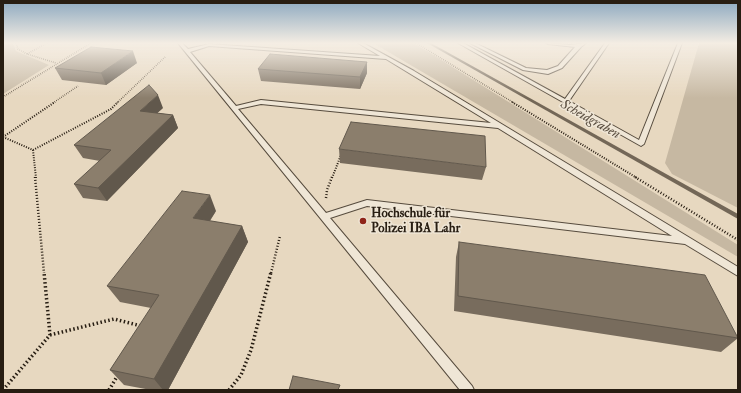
<!DOCTYPE html>
<html>
<head>
<meta charset="utf-8">
<style>
	body { margin:0 }
	#map { position:relative; width:741px; height:393px; overflow:hidden; background:#e7d8c0; font-family:"IM FELL Double Pica",serif }
	canvas { display:block }
	.frame { position:absolute; inset:0; border:4px solid #271d12; pointer-events:none }
</style>
</head>
<body>
<div id="map">
<canvas width="741" height="393"></canvas>
<div class="frame"></div>
</div>
<script>
const g = document.querySelector('canvas').getContext('2d');
g.lineJoin = 'round';
function paint(path, color) { g.fillStyle = color; g.fill(path, 'evenodd'); }
const shape = rows => new Path2D(rows.map(r => 'M' + r).join(''));
function trace(path, color, width, dash) { g.strokeStyle = color; g.lineWidth = width; g.lineCap = dash ? 'butt' : 'round'; g.setLineDash(dash || []); g.stroke(path); }
function label(font, color, halo, rows, align = 'center') {
  g.font = font + ' "IM FELL Double Pica",serif'; g.lineWidth = 3; g.setLineDash([]); g.textBaseline = 'middle'; g.strokeStyle = halo; g.fillStyle = color; for (const [text, x, y, turn = 0] of rows) {
    g.save(); g.translate(x, y); g.rotate((+turn || 0) * Math.PI / 180); g.textAlign = isNaN(turn) ? turn : align; if (halo) g.strokeText(text, 0, 0); g.fillText(text, 0, 0); g.restore();
  }
}
paint(shape([
	[3,43,13,43,16,51,49,65,3,94],
	[373,43,414,43,738,245,738,257],
	[699,43,738,43,738,208,672,174,665,163]
]), '#c6b8a2');
paint(shape([
	[427,43,431,43,738,214,738,219,427,43]
]), '#736757');
const lane = shape([
	[178,43,182,43,188,49,209,44,380,56,358,43,363,43,414,71,738,267,738,276,685,244,367,206,330,218,472,386,474,390,460,390,178,43],
	[209,46,386,59,491,123,261,100,236,106,190,52,209,46],
	[261,104,498,128,672,236,367,200,326,213,238,109,261,104],
	[458,43,463,43,565,99,605,43,609,43,569,101,639,140,678,43,682,43,644,144,641,146,458,43],
	[470,43,475,43,526,68,547,70,558,66,575,47,548,44,546,43,570,45,586,43,581,47,562,68,548,74,523,70,470,43]
]);
trace(lane, '#574c3e', 2);
trace(shape([
	[16,43,18,49,27,54],
	[47,43,27,54,56,63],
	[416,43,514,103],
	[3,97,91,43],
	[53,103,78,86],
	[117,103,165,57]
]), '#271d12', 1.5, [0.5, 1.5]);
trace(shape([
	[512,102,637,178],
	[3,137,33,150,36,178],
	[3,137,55,102],
	[33,150,111,109,118,102],
	[332,178,341,155]
]), '#271d12', 2, [1, 1.5]);
trace(shape([
	[35,177,44,273],
	[635,177,738,240],
	[326,198,327,190,332,177],
	[271,273,280,236]
]), '#271d12', 2.5, [1, 2]);
trace(shape([
	[50,335,114,319,141,326],
	[3,390,50,335,44,272],
	[109,390,118,375],
	[229,390,241,375,251,350,271,272]
]), '#271d12', 3.5, [1.5, 2.5]);
paint(lane, '#efe6d6');
paint(shape([
	[367,62,367,73,360,89,261,81,258,69],
	[137,63,106,85,62,80,55,68],
	[163,108,157,113,173,115,178,128,107,201,83,198,74,184,100,161,83,158,74,145],
	[339,149,486,167,482,180,340,163],
	[216,211,210,221,242,226,248,242,168,390,151,390,124,385,110,370,151,308,120,302,107,286],
	[459,242,738,338,721,352,454,311,456,257]
]), '#786c5d');
paint(shape([
	[133,51,137,63,106,85,101,73],
	[367,62,367,73,360,89,360,77],
	[158,95,163,108,145,124,140,111],
	[173,115,178,128,107,201,98,188],
	[210,195,216,211,200,235,193,218],
	[242,226,248,242,168,390,163,390,154,379]
]), '#61584c');
const building = shape([
	[91,47,133,51,101,73,55,68,91,47],
	[270,54,367,62,360,77,258,69,270,54],
	[149,85,158,95,140,111,173,115,98,188,74,184,111,150,74,145,149,85],
	[351,122,485,136,486,167,339,149,351,122],
	[182,191,210,195,193,218,242,226,154,379,110,370,159,295,107,286,182,191],
	[459,242,705,275,738,338,458,296,459,242],
	[293,376,340,385,338,390,289,390,293,376]
]);
paint(building, '#8b7e6c');
trace(building, '#61584c', 1);
const sky = g.createLinearGradient(0, 0, 0, 98);
sky.addColorStop(0, '#8da9c0');
sky.addColorStop(0.44, '#f4ede3');
sky.addColorStop(1, '#f4ede300');
g.fillStyle = sky;
g.fillRect(0, 0, 741, 98);
for (const [x, y, r, color] of [
	[363,221,4,"#8f2418"]
]) { const dot = new Path2D(); dot.arc(x, y, r, 0, 2 * Math.PI); g.fillStyle = color; g.fill(dot); trace(dot, '#efe6d6', 1.5); }
label('bold 13px', '#271d12', '#efe6d6', [
	["Hochschule für",371,214],
	["Polizei IBA Lahr",371,229]
], 'left');
label('italic 14px', '#5a4e40', '#efe6d6', [
	["Scheidgraben",590,120,29]
]);
</script>
</body>
</html>
